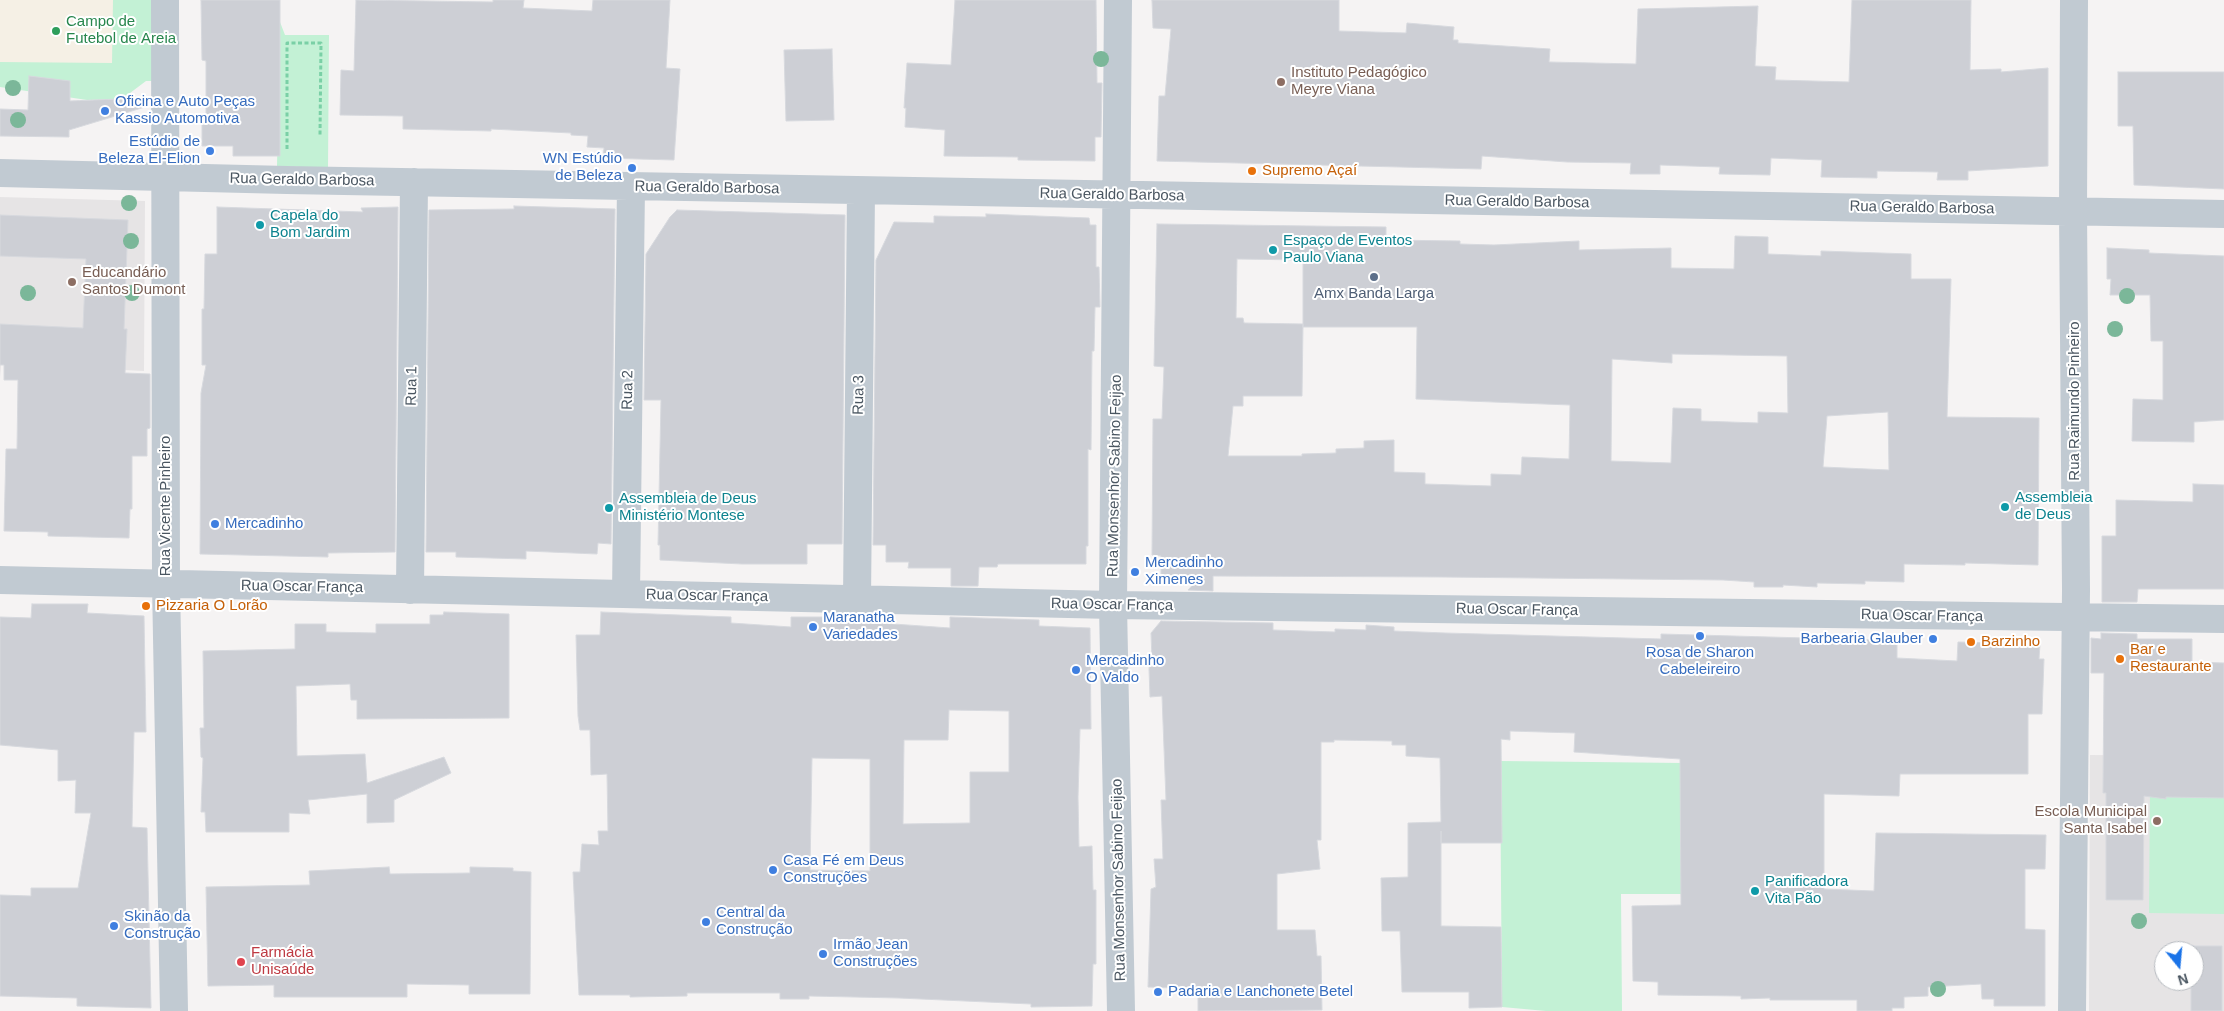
<!DOCTYPE html>
<html>
<head>
<meta charset="utf-8">
<style>
	body { margin:0 }
	#map { position:relative; width:2224px; height:1011px; overflow:hidden; background:#f5f3f3; font-family:Arial,sans-serif }
	canvas { display:block }
	.north { position:absolute; left:2154px; top:941px; width:50px; height:50px; box-sizing:border-box; background:#fff; border:1px solid #b7bbc0; border-radius:50%; rotate:163deg; font-size:14px; font-weight:700; line-height:20px; text-align:center; color:#4a5661 }
	.north::after { content:''; display:block; margin:auto; width:18px; height:22px; background:#1a73e8; clip-path:polygon(50% 0,100% 100%,50% 72%,0 100%) }
</style>
</head>
<body>
<div id="map">
<canvas width="2224" height="1011"></canvas>
<div class="north">N</div>
</div>
<script>
const g = document.querySelector('canvas').getContext('2d');
g.lineJoin = 'round';
function paint(path, color) { g.fillStyle = color; g.fill(path, 'evenodd'); }
const shape = rows => new Path2D(rows.map(r => 'M' + r).join(''));
function trace(path, color, width, dash) { g.strokeStyle = color; g.lineWidth = width; g.lineCap = dash ? 'butt' : 'round'; g.setLineDash(dash || []); g.stroke(path); }
function label(font, color, halo, rows, align = 'center') {
  g.font = font + ' Arial,sans-serif'; g.lineWidth = 4; g.setLineDash([]); g.textBaseline = 'middle'; g.strokeStyle = halo; g.fillStyle = color; for (const [text, x, y, turn = 0] of rows) {
    g.save(); g.translate(x, y); g.rotate((+turn || 0) * Math.PI / 180); g.textAlign = isNaN(turn) ? turn : align; if (halo) g.strokeText(text, 0, 0); g.fillText(text, 0, 0); g.restore();
  }
}
paint(shape([
	[0,197,145,201,144,371,1,364,0,378],
	[2090,755,2224,756,2224,1011,2089,1011],
	[2164,951,2194,951,2194,981,2164,981]
]), '#e6e4e5');
paint(shape([
	[0,0,152,0,152,81,146,81,122,99,87,100,0,87],
	[280,22,285,35,329,35,328,168,277,166],
	[1500,761,1683,763,1683,894,1621,894,1622,1011,1546,1011,1502,1007],
	[2150,788,2224,788,2224,914,2149,913]
]), '#c3f1d5');
paint(shape([
	[0,0,113,0,112,63,0,62]
]), '#f5f0e5');
const building = shape([
	[201,0,280,0,280,156,233,156,233,146,202,146,202,116,206,116,206,61,202,60,201,0],
	[356,0,493,2,493,0,524,0,523,8,592,11,593,0,670,0,666,68,680,69,674,160,603,158,604,148,587,147,588,136,571,135,571,133,491,129,491,131,403,129,403,116,340,115,341,70,354,71,356,0],
	[955,0,1096,0,1097,83,1102,83,1101,137,1095,137,1095,161,1018,160,1018,157,944,156,945,130,905,127,906,108,904,108,907,63,951,65,955,0],
	[1152,0,1339,0,1339,31,1406,33,1407,23,1454,27,1453,40,1458,40,1458,43,1550,49,1549,62,1636,64,1638,9,1758,6,1755,66,1776,67,1775,80,1849,82,1852,0,1971,0,1970,70,2001,69,2001,72,2048,68,2048,166,1968,171,1968,180,1937,180,1938,172,1877,171,1877,178,1821,177,1822,160,1771,158,1770,175,1719,174,1720,167,1660,165,1660,174,1630,174,1631,163,1567,162,1482,156,1481,169,1157,161,1159,96,1165,96,1171,29,1153,28,1152,0],
	[832,49,834,120,786,121,784,50,832,49],
	[2118,72,2224,72,2224,189,2134,185,2133,126,2118,126,2118,72],
	[29,76,70,81,70,101,143,98,145,107,69,130,69,137,0,136,0,109,28,110,29,76],
	[514,206,615,209,611,544,598,543,597,554,526,551,526,559,456,557,456,552,426,552,429,210,514,209,514,206],
	[217,207,363,212,361,208,398,207,395,552,328,553,328,557,200,554,201,393,206,365,202,365,202,309,204,309,205,254,217,254,217,207],
	[677,210,845,215,842,544,807,544,807,564,742,564,660,560,660,545,658,545,661,400,644,400,646,254,670,217,677,210],
	[986,214,1089,218,1090,225,1096,225,1096,267,1099,267,1100,307,1095,307,1094,351,1092,351,1091,450,1088,449,1088,546,1086,546,1086,564,998,564,997,567,979,567,978,586,951,586,951,568,908,568,909,562,886,562,886,545,873,545,876,260,894,222,934,223,934,216,986,217,986,214],
	[0,215,128,220,124,329,127,329,125,373,150,374,150,428,147,429,147,456,132,456,132,509,130,509,129,538,48,536,48,532,4,531,6,449,17,449,18,380,4,380,4,365,0,365,0,324,83,328,86,259,0,256,0,215],
	[1157,224,1386,227,1386,240,1460,241,1460,244,1494,245,1579,241,1579,250,1671,248,1671,268,1734,269,1735,236,1768,237,1768,254,1821,256,1821,251,1911,254,1911,279,1951,279,1947,417,2039,418,2038,565,1965,563,1965,565,1904,564,1904,582,1865,581,1865,584,1817,583,1817,587,1783,585,1783,587,1754,587,1754,582,1723,580,1442,577,1213,576,1213,591,1188,590,1200,577,1161,576,1161,556,1152,555,1153,419,1162,419,1164,367,1154,366,1157,224],
	[1237,259,1303,260,1303,327,1417,327,1416,399,1570,405,1569,459,1522,457,1521,475,1491,474,1491,486,1425,484,1425,473,1394,472,1394,440,1364,441,1364,448,1336,449,1336,453,1302,454,1302,456,1228,456,1233,406,1243,406,1243,396,1302,396,1303,324,1244,323,1243,318,1236,318,1237,259],
	[1672,354,1787,356,1788,413,1758,412,1758,423,1701,421,1701,409,1673,408,1671,463,1611,461,1612,359,1672,363,1672,354],
	[1888,412,1889,470,1823,467,1827,416,1888,412],
	[2107,248,2149,250,2149,253,2224,256,2224,420,2194,422,2194,442,2132,441,2133,399,2163,400,2163,341,2151,341,2150,295,2110,295,2111,279,2107,279,2107,248],
	[2193,484,2224,485,2224,589,2138,589,2137,602,2102,602,2102,536,2116,536,2116,500,2193,502,2193,484],
	[32,604,88,604,87,613,144,616,146,732,134,732,132,827,147,828,151,1008,77,1006,77,998,0,996,0,895,31,896,31,888,78,888,91,813,75,813,76,780,58,781,58,750,0,745,0,617,31,618,32,604],
	[444,612,509,614,509,718,357,719,357,700,351,700,350,684,296,686,297,756,365,754,367,783,444,757,451,773,394,800,394,822,367,823,367,794,308,800,310,814,289,813,289,832,206,832,205,812,201,812,203,758,201,757,200,728,204,728,203,651,295,649,295,624,326,624,326,632,376,633,376,624,430,624,430,615,443,615,444,612],
	[601,612,731,617,731,623,791,627,791,617,823,617,823,619,950,628,950,617,1039,620,1039,626,1090,628,1091,729,1080,729,1078,797,1079,847,1092,846,1093,890,1096,890,1096,964,1093,964,1092,1006,1031,1007,1031,1004,899,998,809,996,809,999,780,999,780,993,687,993,687,996,630,997,630,995,579,995,573,872,580,872,582,844,599,845,598,831,608,831,607,774,591,775,590,730,580,730,578,716,576,635,600,635,601,612],
	[949,710,1009,711,1009,772,970,772,970,823,903,824,904,740,948,740,949,710],
	[812,758,870,759,870,871,810,870,812,758],
	[1161,621,1273,623,1273,630,1335,632,1335,629,1366,630,1366,625,1394,627,1394,631,1445,633,1661,639,1661,634,1878,640,1897,641,1897,658,1957,661,1958,642,2040,644,2039,659,2044,659,2042,714,2028,714,2028,774,1900,774,1899,796,1824,794,1824,889,1874,891,1876,833,2046,835,2045,869,2025,869,2025,929,2045,930,2045,1006,1994,1006,1994,999,1982,999,1981,984,1928,987,1928,996,1904,997,1904,1008,1892,1008,1892,1011,1857,1011,1857,1000,1770,1000,1770,998,1741,999,1741,996,1658,995,1658,982,1633,981,1632,906,1681,905,1680,759,1574,752,1575,733,1510,731,1510,740,1501,739,1502,843,1441,843,1441,831,1441,926,1501,927,1502,1007,1469,1008,1469,992,1402,992,1400,931,1382,931,1381,878,1408,877,1408,823,1441,822,1440,758,1406,756,1406,745,1392,745,1392,741,1334,740,1334,742,1321,742,1321,840,1317,840,1320,869,1277,874,1277,930,1315,930,1317,956,1321,956,1322,1010,1198,1011,1198,989,1148,987,1151,889,1156,887,1154,859,1163,859,1161,800,1166,800,1162,696,1150,697,1149,669,1150,660,1152,660,1151,633,1161,621],
	[2101,633,2137,634,2137,639,2192,639,2192,662,2224,663,2224,798,2166,797,2166,799,2144,796,2143,900,2106,900,2106,793,2103,793,2104,673,2091,673,2091,638,2101,639,2101,633],
	[389,867,390,874,470,873,470,867,513,868,513,871,531,872,530,994,469,994,469,985,407,984,407,997,274,997,274,985,208,986,206,887,310,885,309,871,389,867],
	[2190,946,2222,946,2222,1011,2191,1011,2191,981,2194,981,2194,951,2191,951,2190,946]
]);
paint(building, '#cdcfd5');
trace(building, '#d7d9de', 1);
trace(shape([
	[287,149,287,43,321,43,320,135]
]), '#7ad0a6', 3, [4, 2.5]);
trace(shape([
	[165,0,166,584,174,1011],
	[1118,0,1113,605,1121,1011],
	[0,173,287,180,2224,214],
	[0,580,1113,605,2224,619],
	[410,590,414,182],
	[626,594,631,186],
	[857,599,861,191],
	[2072,1011,2076,590,2073,210,2074,0]
]), '#c1cad2', 28);
g.fillStyle = '#7bb799';
for (const [x, y] of [
	[1101,59],
	[13,88],
	[18,120],
	[129,203],
	[131,241],
	[28,293],
	[132,293],
	[2127,296],
	[2115,329],
	[2139,921],
	[1938,989]
]) { g.beginPath(); g.arc(x, y, 8, 0, 2 * Math.PI); g.fill(); }
for (const [x, y, r, color] of [
	[56,31,5,"#2e9e5b"],
	[1281,82,5,"#8d6e63"],
	[105,111,5,"#3f7fe0"],
	[210,151,5,"#3f7fe0"],
	[632,168,5,"#3f7fe0"],
	[1252,171,5,"#e8710a"],
	[260,225,5,"#0f9aa8"],
	[1273,250,5,"#0f9aa8"],
	[1374,277,5,"#5c6f8a"],
	[72,282,5,"#8d6e63"],
	[2005,507,5,"#0f9aa8"],
	[609,508,5,"#0f9aa8"],
	[215,524,5,"#3f7fe0"],
	[1135,572,5,"#3f7fe0"],
	[146,606,5,"#e8710a"],
	[813,627,5,"#3f7fe0"],
	[1700,636,5,"#3f7fe0"],
	[1933,639,5,"#3f7fe0"],
	[1971,642,5,"#e8710a"],
	[2120,659,5,"#e8710a"],
	[1076,670,5,"#3f7fe0"],
	[2157,821,5,"#8d6e63"],
	[773,870,5,"#3f7fe0"],
	[1755,891,5,"#0f9aa8"],
	[706,922,5,"#3f7fe0"],
	[114,926,5,"#3f7fe0"],
	[823,954,5,"#3f7fe0"],
	[241,962,5,"#e0444e"],
	[1158,992,5,"#3f7fe0"]
]) { const dot = new Path2D(); dot.arc(x, y, r, 0, 2 * Math.PI); g.fillStyle = color; g.fill(dot); trace(dot, '#fff', 2); }
label('15px', '#27864d', '#fff', [
	["Campo de",66,22],
	["Futebol de Areia",66,39]
], 'left');
label('15px', '#785e54', '#fff', [
	["Instituto Pedagógico",1291,73],
	["Meyre Viana",1291,90],
	["Educandário",82,273],
	["Santos Dumont",82,290],
	["Escola Municipal",2147,812,"right"],
	["Santa Isabel",2147,829,"right"]
], 'left');
label('15px', '#366cbe', '#fff', [
	["Oficina e Auto Peças",115,102],
	["Kassio Automotiva",115,119],
	["Estúdio de",200,142,"right"],
	["Beleza El-Elion",200,159,"right"],
	["WN Estúdio",622,159,"right"],
	["de Beleza",622,176,"right"],
	["Mercadinho",225,524],
	["Mercadinho",1145,563],
	["Ximenes",1145,580],
	["Maranatha",823,618],
	["Variedades",823,635],
	["Barbearia Glauber",1923,639,"right"],
	["Rosa de Sharon",1700,653,"center"],
	["Cabeleireiro",1700,670,"center"],
	["Mercadinho",1086,661],
	["O Valdo",1086,678],
	["Casa Fé em Deus",783,861],
	["Construções",783,878],
	["Central da",716,913],
	["Construção",716,930],
	["Skinão da",124,917],
	["Construção",124,934],
	["Irmão Jean",833,945],
	["Construções",833,962],
	["Padaria e Lanchonete Betel",1168,992]
], 'left');
label('15px', '#c56008', '#fff', [
	["Supremo Açaí",1262,171],
	["Pizzaria O Lorão",156,606],
	["Barzinho",1981,642],
	["Bar e",2130,650],
	["Restaurante",2130,667]
], 'left');
label('15px', '#4a5661', '#fff', [
	["Rua Geraldo Barbosa",302,180,1],
	["Rua Geraldo Barbosa",707,188,1],
	["Rua Geraldo Barbosa",1112,195,1],
	["Rua Geraldo Barbosa",1517,202,1],
	["Rua Geraldo Barbosa",1922,208,1],
	["Rua 1",412,386,-89],
	["Rua 2",628,390,-89],
	["Rua 3",859,395,-89],
	["Rua Raimundo Pinheiro",2075,401,-90],
	["Rua Monsenhor Sabino Feijao",1115,476,-89],
	["Rua Vicente Pinheiro",166,506,-90],
	["Rua Oscar França",302,587,1],
	["Rua Oscar França",707,596,1],
	["Rua Oscar França",1112,605,1],
	["Rua Oscar França",1517,610,1],
	["Rua Oscar França",1922,616,1],
	["Rua Monsenhor Sabino Feijao",1119,880,-91]
]);
label('15px', '#0d838f', '#fff', [
	["Capela do",270,216],
	["Bom Jardim",270,233],
	["Espaço de Eventos",1283,241],
	["Paulo Viana",1283,258],
	["Assembleia",2015,498],
	["de Deus",2015,515],
	["Assembleia de Deus",619,499],
	["Ministério Montese",619,516],
	["Panificadora",1765,882],
	["Vita Pão",1765,899]
], 'left');
label('15px', '#4e5e75', '#fff', [
	["Amx Banda Larga",1374,294]
]);
label('15px', '#be3a42', '#fff', [
	["Farmácia",251,953],
	["Unisaúde",251,970]
], 'left');
</script>
</body>
</html>
